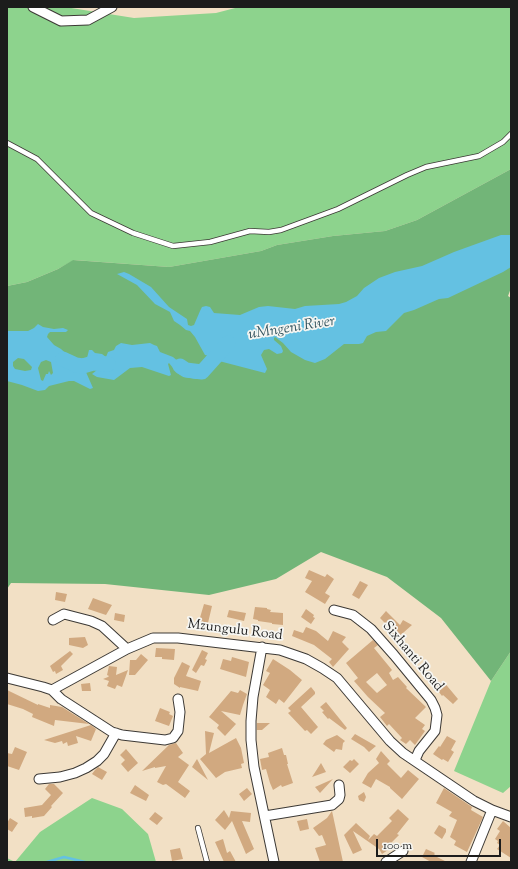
<!DOCTYPE html>
<html>
<head>
<meta charset="utf-8">
<style>
	body { margin:0 }
	#map { position:relative; width:518px; height:869px; overflow:hidden; background:#f2e0c5; font-family:"Sorts Mill Goudy",serif }
	canvas { display:block }
	.frame { position:absolute; inset:0; border:8px solid #1c1c1c; pointer-events:none }
	.scale { position:absolute; left:376px; top:839px; width:125px; height:18px; box-sizing:border-box; border:2px solid #1c1c1c; border-top:0; padding-left:5px; font-size:12px; line-height:14px; white-space:nowrap; color:#1c1c1c; -webkit-text-stroke:3px #f6f6f2; paint-order:stroke }
</style>
</head>
<body>
<div id="map">
<canvas width="518" height="869"></canvas>
<div class="frame"></div>
<div class="scale">100 m</div>
</div>
<script>
const g = document.querySelector('canvas').getContext('2d');
g.lineJoin = 'round';
function paint(path, color) { g.fillStyle = color; g.fill(path, 'evenodd'); }
const shape = rows => new Path2D(rows.map(r => 'M' + r).join(''));
function trace(path, color, width, dash) { g.strokeStyle = color; g.lineWidth = width; g.lineCap = dash ? 'butt' : 'round'; g.setLineDash(dash || []); g.stroke(path); }
function label(font, color, halo, rows, align = 'center') {
  g.font = font + ' "Sorts Mill Goudy",serif'; g.lineWidth = 3.5; g.setLineDash([]); g.textBaseline = 'middle'; g.strokeStyle = halo; g.fillStyle = color; for (const [text, x, y, turn = 0] of rows) {
    g.save(); g.translate(x, y); g.rotate((+turn || 0) * Math.PI / 180); g.textAlign = isNaN(turn) ? turn : align; if (halo) g.strokeText(text, 0, 0); g.fillText(text, 0, 0); g.restore();
  }
}
paint(shape([
	[7,7,65,7,134,18,216,13,239,7,511,7,511,169,417,220,385,231,333,236,277,245,261,251,169,267,74,260,58,269,27,282,7,286],
	[511,651,511,786,503,793,454,771,491,681],
	[92,798,122,809,148,834,156,862,7,862,7,858,15,862,40,832]
]), '#8dd38d');
paint(shape([
	[511,169,511,288,508,296,511,298,511,651,491,681,441,618,387,577,321,552,276,579,209,595,105,584,11,583,7,589,7,286,27,282,58,269,73,260,169,267,261,251,277,245,333,236,385,231,417,220]
]), '#72b578');
paint(shape([
	[501,235,511,235,511,267,503,272,448,298,439,299,414,310,404,313,386,331,376,332,367,336,363,343,359,344,344,344,325,359,315,363,305,360,291,352,283,343,275,337,274,338,274,340,281,346,283,351,282,353,277,354,269,349,264,350,261,355,267,369,265,373,219,361,211,356,205,355,195,337,190,331,186,330,180,325,174,321,170,312,155,304,137,285,117,274,124,272,129,274,151,287,169,307,187,319,188,325,191,326,194,325,200,311,202,307,206,306,210,307,214,313,240,315,259,307,268,306,295,309,305,306,339,304,346,302,357,296,364,288,379,278,395,272,422,266,454,252],
	[38,324,43,327,54,329,63,328,68,330,66,332,50,332,48,334,47,337,54,345,61,349,72,359,82,363,93,388,90,389,74,381,69,381,49,386,45,390,38,391,22,385,7,381,7,331,28,331,34,328],
	[18,358,24,359,32,367,31,370,25,371,15,369,13,366,13,362],
	[46,360,51,362,53,373,51,375,49,371,48,374,46,374,43,381,41,380,38,368,41,362],
	[121,343,132,345,150,343,154,345,157,346,160,352,173,357,186,368,197,370,199,371,200,375,198,379,196,379,185,377,177,373,169,363,168,364,171,375,169,376,142,367,130,368,114,380,97,377,92,374,97,370,93,366,88,365,86,362,89,350,92,350,95,353,102,354,106,357,108,352,114,350,116,346]
]), '#64c1e2');
trace(shape([
	[47,862,64,857,85,862]
]), '#64c1e2', 2.5);
trace(shape([
	[63,359,76,365,83,366,93,363,108,364],
	[180,366,186,370,202,372,228,343]
]), '#64c1e2', 15);
paint(shape([
	[309,570,325,577,327,574,334,579,325,593,330,596,325,604,305,592,312,581,305,578],
	[360,581,368,585,359,599,352,595],
	[56,592,67,594,65,602,55,600],
	[93,598,112,605,106,615,88,609],
	[204,604,212,606,208,623,199,621],
	[255,607,267,608,267,609,271,610,270,612,283,613,283,625,272,624,272,623,258,621,258,620,253,619],
	[306,609,314,615,313,617,315,618,311,624,301,617],
	[229,610,246,613,244,621,227,617],
	[386,611,400,625,403,620,412,625,395,640,389,634,391,632,388,630,390,628,380,618],
	[115,613,125,615,124,622,114,620],
	[306,627,316,631,328,641,333,631,346,637,342,642,349,649,333,667,329,662,332,659,314,645,292,636,294,630,303,633],
	[85,637,88,645,83,648,69,645,69,638],
	[373,640,378,645,374,648,392,670,389,673,393,680,398,677,407,687,406,688,426,707,415,718,425,725,422,729,425,731,415,745,410,740,406,744,400,740,402,738,389,724,387,726,380,717,385,713,368,697,354,681,358,678,346,663],
	[377,673,387,685,377,693,366,682],
	[156,648,175,649,174,660,162,659,162,657,155,657],
	[202,650,208,653,205,659,207,660,204,666,201,665,196,673,192,670],
	[70,651,73,654,61,666,63,670,56,674,55,671,53,672,50,666],
	[141,654,148,660,135,675,129,675,130,660,136,660],
	[232,657,249,662,246,677,220,669,223,659,231,661],
	[273,659,290,670,302,680,284,703,279,699,276,704,266,697,270,690,263,685,270,673,266,671],
	[182,662,190,666,186,676,201,681,198,691,180,687,180,688,174,684,174,678],
	[109,666,117,667,116,675,128,670,122,687,117,685,115,689,107,686,109,681,103,679,108,677,109,676,107,675],
	[443,681,458,699,453,704,443,695,442,696,435,687],
	[90,683,91,691,82,691,81,684],
	[311,687,315,692,315,694,301,707,318,727,311,734,307,730,305,731,288,713,291,711,288,708],
	[7,690,38,705,38,704,50,708,50,705,62,707,89,724,55,720,54,726,32,717,33,714,23,709,7,704],
	[240,690,247,694,243,705,240,715,221,711,236,724,225,736,217,728,219,725,209,717,231,691,238,693],
	[326,702,347,728,345,730,329,718,328,719,322,712,324,711,320,707],
	[160,708,170,712,169,714,173,716,169,726,155,721],
	[257,723,270,723,262,730,257,730],
	[91,725,96,729,91,741,76,736,78,743,68,746,67,742,63,744,62,741,55,743,44,740],
	[205,731,214,733,209,753,236,738,241,748,244,763,241,764,242,768,225,772,216,778,200,759,206,754],
	[355,734,376,746,369,752,364,747,351,739],
	[337,735,345,741,343,743,342,750,336,749,334,752,323,744,326,740],
	[447,736,456,741,451,750,454,752,448,762,443,759,442,760,433,754,439,746,440,747],
	[176,743,183,753,178,757,189,765,178,782,190,791,185,798,166,784,163,785,157,782,166,766,155,768,155,767,142,771,169,745],
	[15,747,27,752,19,770,7,766,7,753,12,754],
	[282,748,284,755,286,755,288,764,287,764,293,783,282,787,281,785,273,790,270,783,266,769,262,770,260,759,269,757,268,753],
	[126,749,138,763,128,772,121,764,125,760,120,755],
	[381,751,390,761,387,764,401,778,408,770,419,779,402,799,390,788,390,787,376,779,371,788,362,783,368,773,379,763,376,759],
	[197,759,208,780,192,767],
	[354,759,359,764,350,773,343,767,350,760,352,761],
	[321,763,326,772,312,777],
	[98,767,107,772,102,780,92,774,95,770],
	[333,779,320,793,315,787],
	[49,784,54,784,63,793,51,806,52,807,44,816,32,818,32,816,25,817,24,808,42,805,51,795,45,789],
	[135,785,149,795,146,801,130,793],
	[247,788,252,794,244,801,239,794],
	[444,788,472,807,471,810,483,817,467,852,454,845,456,841,450,837,457,820,449,816,452,812,436,803],
	[364,792,366,797,364,802,359,800,358,796],
	[398,809,409,819,397,834,399,835,386,848,388,850,382,854,379,849,353,831,362,850,353,854,344,835,356,823,370,836,368,840,374,834,377,836,392,821,389,818],
	[224,810,229,818,231,811,251,813,250,822,242,821,254,849,246,854,232,821,225,830,215,820],
	[332,811,343,862,320,862,315,848,326,845,322,835,319,836,313,828,327,818],
	[155,812,163,818,157,825,149,819],
	[10,818,18,823,12,832,7,829,7,823],
	[307,819,309,829,300,831,297,821],
	[503,821,511,828,511,858,497,849,500,845,497,843,498,841,495,839,500,831,497,829],
	[439,825,446,829,446,832,442,839,435,834,434,833],
	[223,839,227,853,230,851,236,862,224,862,215,842],
	[180,848,183,859,172,861,170,850],
	[426,849,435,853,434,854,437,857,447,862,431,862,422,857]
]), '#d1a980');
const service = shape([
	[7,143,37,159,91,213,133,233,173,246,210,242,250,231,269,232,281,230,338,209,407,175,426,167,479,156,503,142,511,134],
	[198,828,207,862]
]);
const minor = shape([
	[33,7,61,21,88,20,112,7],
	[334,610,353,615,371,629,394,655,431,700,435,708,437,715,435,731,419,751,415,760],
	[53,620,64,614,91,621,102,626,127,649],
	[262,647,253,697,251,721,251,740,254,767,274,862],
	[7,678,43,687,52,690,127,649,153,638,178,638,280,650,306,659,322,668,337,678,390,741,403,753,474,801,492,810,511,817],
	[52,690,61,699,112,732,122,735,165,740,173,738,178,731,180,712,178,699],
	[39,779,60,777,75,773,86,768,97,761,104,754,116,733],
	[265,816,332,805,339,799,340,795,339,785],
	[386,862,403,851],
	[471,862,492,810]
]);
trace(service, '#3c3935', 6);
trace(minor, '#3c3935', 11);
trace(service, '#fff', 4.5);
trace(minor, '#fff', 9);
label('14px', '#1c1c1c', '#f6f6f2', [
	["Mzungulu Road",235,631,7],
	["Sixhanti Road",412,657,50]
]);
label('italic 15px', '#355661', '#f6f6f2', [
	["uMngeni River",292,329,-9]
]);
</script>
</body>
</html>
